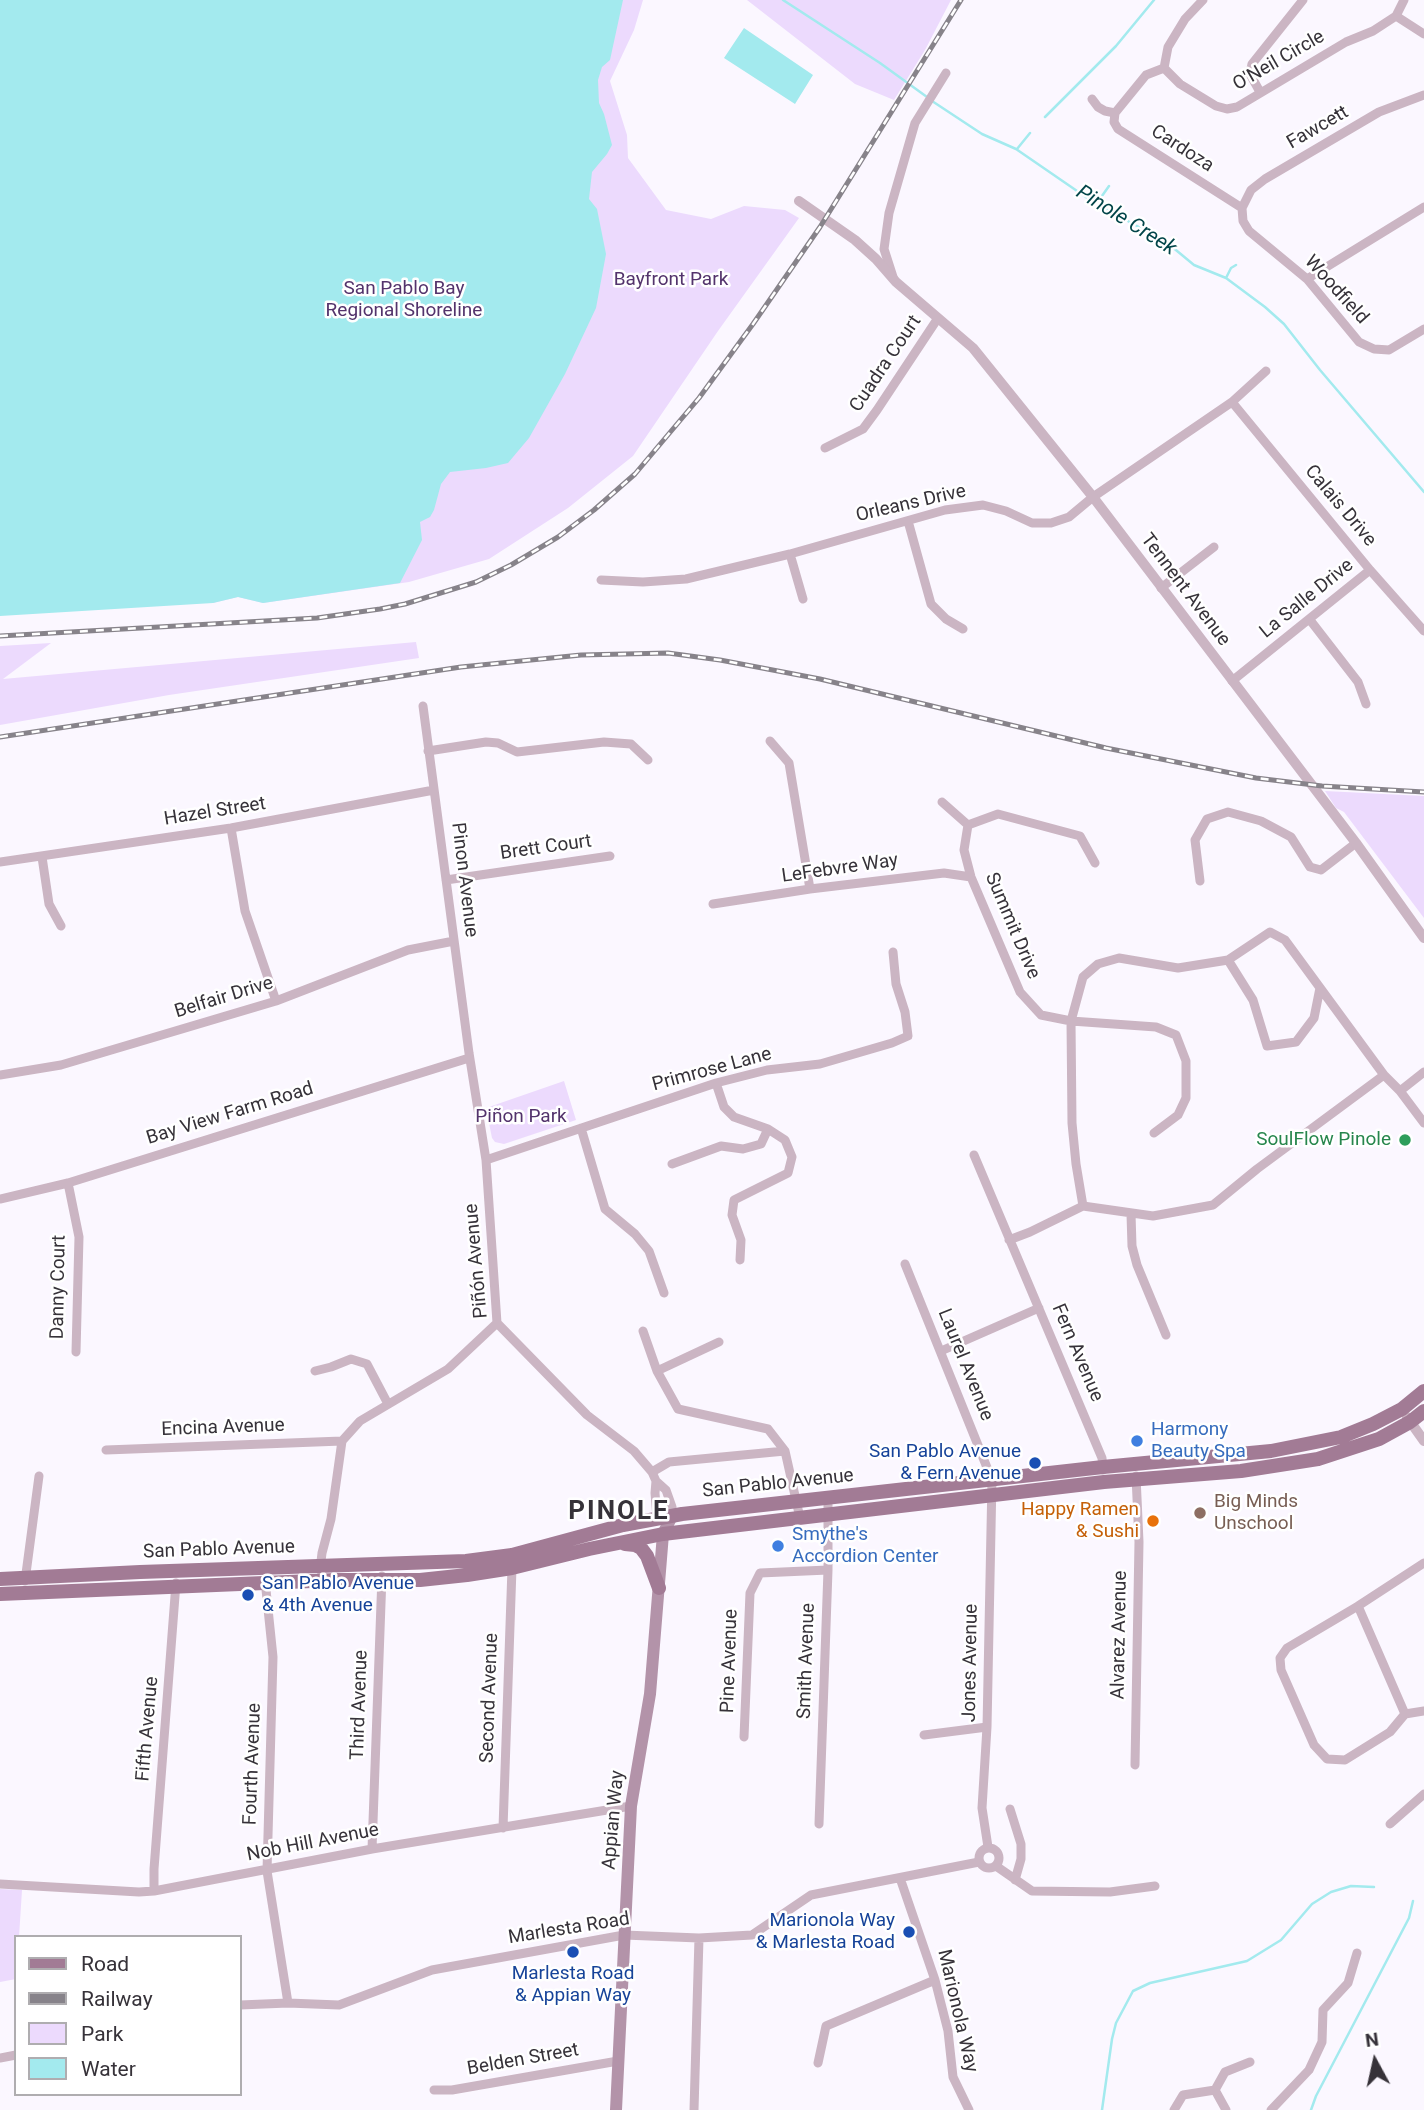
<!DOCTYPE html>
<html>
<head>
<meta charset="utf-8">
<style>
	body { margin:0 }
	#map { position:relative; width:1424px; height:2110px; overflow:hidden; background:#fbf7ff; font-family:Roboto,sans-serif }
	canvas { display:block }
	.legend { position:absolute; left:14px; top:1935px; width:228px; height:161px; box-sizing:border-box; background:#fff; border:2px solid #afadb0; margin:0; padding:9px 12px; list-style:none; font-size:21px; color:#363239 }
	.legend li { display:flex; align-items:center; gap:14px; height:35px }
	.legend b { width:35px; border:2px solid #afadb0 }
	.north { position:absolute; left:1340px; top:2026px; width:70px; height:70px; -webkit-text-stroke:5px #fff; paint-order:stroke; rotate:352deg; font-size:19px; font-weight:700; line-height:28px; text-align:center; color:#363239 }
	.north::after { content:''; display:block; margin:auto; width:24px; height:32px; background:#363239; clip-path:polygon(50% 0,100% 100%,50% 72%,0 100%) }
</style>
</head>
<body>
<div id="map">
<canvas width="1424" height="2110"></canvas>
<ul class="legend">
<li><b style="height:9px;background:#a27b95"></b>Road</li>
<li><b style="height:9px;background:#87838a"></b>Railway</li>
<li><b style="height:19px;background:#ecdafd"></b>Park</li>
<li><b style="height:19px;background:#a3eaee"></b>Water</li>
</ul>
<div class="north">N</div>
</div>
<script>
const g = document.querySelector('canvas').getContext('2d');
g.lineJoin = 'round';
function paint(path, color) { g.fillStyle = color; g.fill(path, 'evenodd'); }
const shape = rows => new Path2D(rows.map(r => 'M' + r).join(''));
function trace(path, color, width, dash) { g.strokeStyle = color; g.lineWidth = width; g.lineCap = dash ? 'butt' : 'round'; g.setLineDash(dash || []); g.stroke(path); }
function label(font, color, halo, rows, align = 'center') {
  g.font = font + ' Roboto,sans-serif'; g.lineWidth = 5; g.setLineDash([]); g.textBaseline = 'middle'; g.strokeStyle = halo; g.fillStyle = color; for (const [text, x, y, turn = 0] of rows) {
    g.save(); g.translate(x, y); g.rotate((+turn || 0) * Math.PI / 180); g.textAlign = isNaN(turn) ? turn : align; if (halo) g.strokeText(text, 0, 0); g.fillText(text, 0, 0); g.restore();
  }
}
paint(shape([
	[303,0,643,0,634,30,610,81,627,135,628,158,666,210,711,219,744,206,785,210,799,218,718,331,633,456,568,508,489,559,409,582,263,603,238,597,213,603],
	[747,0,951,0,925,50,894,100,855,84],
	[416,642,419,658,169,695,0,725,0,646,51,643,3,679],
	[1325,791,1424,796,1424,918,1344,812,1336,808],
	[564,1081,576,1120,504,1144,495,1142,492,1138,486,1108],
	[0,1889,22,1890,19,1937,16,1937,16,1979,0,1982]
]), '#ecdafd');
paint(shape([
	[0,0,623,0,610,60,602,67,598,80,599,103,604,114,612,145,607,154,592,172,589,199,597,209,606,254,596,308,565,374,529,438,508,463,486,468,450,472,441,484,434,510,430,517,420,522,422,540,400,583,263,603,238,597,213,603,0,616],
	[744,28,813,75,795,104,724,58]
]), '#a3eaee');
trace(shape([
	[783,0,880,63,927,97],
	[932,101,982,134,1016,149,1096,204,1165,241,1194,265,1226,278,1265,307,1284,324,1320,370,1424,492],
	[1045,117,1116,46,1154,0],
	[1017,149,1030,133],
	[1097,203,1109,186],
	[1226,278,1231,268,1236,265],
	[1102,2110,1112,2039,1116,2023,1133,1991,1150,1983,1247,1961,1281,1940,1312,1904,1331,1892,1351,1886,1374,1887],
	[1311,2110,1316,2096,1409,1918,1413,1901]
]), '#a3eaee', 2.5);
trace(shape([
	[1203,0,1185,19,1168,47,1164,68,1180,84,1216,106,1227,109,1237,107,1346,42,1373,31,1396,16,1404,0],
	[1396,16,1424,34],
	[1260,92,1250,74,1252,64,1303,0],
	[1424,95,1379,112,1265,179,1251,190,1242,208,1243,221,1249,231,1307,279,1359,342,1374,349,1389,350,1424,329],
	[1092,99,1098,107,1105,111,1115,113],
	[1115,113,1114,122,1118,129,1242,208],
	[1115,113,1146,75,1164,68],
	[893,277,884,249,889,213,915,123,946,73],
	[1307,279,1424,207],
	[1232,402,1370,570,1424,631],
	[825,448,863,429,877,410,938,318],
	[908,521,931,604,946,619,963,629],
	[790,554,803,599],
	[601,580,643,582,686,579,790,554,945,510,983,505,1006,511,1032,523,1051,523,1069,517,1093,497,1232,402,1266,371],
	[1161,588,1214,547],
	[1310,620,1358,682,1366,704],
	[1232,681,1370,570],
	[423,706,469,1053,486,1160,497,1323,587,1415,634,1451,652,1472,656,1481,666,1490,672,1507,672,1516],
	[770,741,789,763,810,889],
	[428,751,486,742,498,743,517,752,604,742,631,744,648,760],
	[942,802,968,825],
	[231,828,245,911,276,1001],
	[42,857,49,904,61,926],
	[0,862,231,828,434,790],
	[1095,863,1080,836,998,814,968,825,964,850,971,877,1020,992,1041,1015,1071,1021,1156,1027,1176,1035,1186,1061,1186,1098,1178,1115,1154,1133],
	[446,880,610,856],
	[1200,881,1195,840,1207,819,1228,812,1261,821,1291,837,1310,867,1321,870,1356,843],
	[713,904,810,889,944,873,971,877],
	[1228,960,1270,932,1285,940,1384,1075,1400,1091,1424,1123],
	[0,1075,61,1065,276,1001,408,950,454,941],
	[716,1083,724,1107,734,1117,768,1129,785,1140,792,1157,788,1173,734,1200,732,1215,741,1240,740,1260],
	[1400,1091,1424,1072],
	[581,1128,605,1209,635,1234,649,1251,664,1293],
	[974,1155,1102,1458,1103,1470],
	[486,1160,716,1083,767,1070,820,1064,892,1043,908,1036,905,1012,896,984,893,952],
	[672,1164,721,1146,743,1149,761,1144,768,1129],
	[68,1183,79,1237,76,1352],
	[0,1199,68,1183,469,1058],
	[1083,1206,1076,1164,1072,1123,1071,1021,1083,977,1098,964,1119,958,1178,968,1228,960,1253,1000,1267,1046,1296,1042,1314,1018,1320,988],
	[1083,1206,1153,1216,1213,1205,1257,1169,1384,1075],
	[1131,1214,1132,1246,1137,1265,1166,1335],
	[1009,1240,1030,1232,1083,1206],
	[905,1264,992,1480,987,1727,982,1808,988,1847],
	[643,1331,657,1371,678,1409,768,1429,785,1451,800,1518],
	[941,1351,1039,1308],
	[315,1371,331,1367,351,1359,367,1364,388,1404],
	[657,1371,719,1342],
	[106,1450,342,1441],
	[652,1472,669,1462,785,1451],
	[656,1481,655,1493,657,1518],
	[320,1570,322,1553,331,1519,342,1441,360,1421,448,1369,497,1323],
	[265,1580,273,1657,267,1871,288,2003],
	[25,1581,39,1476],
	[1358,1606,1424,1563],
	[1405,1714,1358,1606,1287,1648,1280,1658,1281,1670,1314,1745,1327,1759,1345,1760,1390,1732,1405,1714,1424,1711],
	[924,1735,987,1727],
	[744,1737,750,1593,760,1573,828,1570],
	[1135,1765,1139,1542,1136,1476],
	[1010,1809,1021,1844,1021,1859,1015,1880],
	[819,1824,828,1570,828,1498],
	[1390,1824,1424,1794],
	[503,1828,512,1568],
	'979 1858a10 10 0 1 1 20 0a10 10 0 1 1-20 0Z',
	[372,1849,382,1576],
	[996,1866,1032,1891,1110,1892,1155,1886],
	[900,1878,935,1980,948,2031,953,2077,969,2110],
	[0,1884,139,1892,154,1891,372,1849,631,1806],
	[154,1891,154,1869,176,1583],
	[240,2005,288,2003,339,2005,432,1970,624,1935,699,1938,752,1935,811,1895,979,1862],
	[0,2058,16,2055],
	[818,2063,826,2026,935,1980],
	[434,2090,452,2090,618,2061],
	[1215,2090,1226,2110],
	[694,2110,699,1938],
	[1174,2110,1183,2095,1215,2090,1225,2072,1250,2062],
	[1271,2110,1309,2070,1322,2042,1323,2010,1348,1983,1357,1953]
]), '#cbb5c3', 9);
trace(shape([
	[799,201,855,240,876,259,896,282,973,348,1093,497,1356,843,1424,938],
	[1407,1417,1424,1441]
]), '#cbb5c3', 10);
trace(shape([
	[616,2110,631,1806,650,1694,663,1534,672,1516]
]), '#b393a9', 12);
trace(shape([
	[625,1544,635,1545,641,1548,647,1556,659,1588],
	[0,1579,140,1572,466,1561,512,1555,623,1525,682,1514,1103,1467,1271,1451,1341,1437,1373,1424,1402,1409,1424,1391],
	[0,1594,336,1580,420,1580,467,1575,512,1568,589,1549,663,1534,1104,1482,1241,1471,1318,1459,1379,1439,1410,1422,1424,1411]
]), '#a27b95', 14);
const rail = shape([
	[0,636,317,618,380,609,405,604,476,582,511,565,558,537,594,510,635,474,699,398,753,324,820,227,961,0],
	[0,737,461,667,581,655,668,653,720,660,820,679,1106,748,1256,778,1322,786,1424,792]
]);
trace(rail, '#87838a', 5);
trace(rail, '#fff', 2.5, [8]);
for (const [x, y, r, color] of [
	[1405,1140,7,"#2e9e5b"],
	[1137,1441,7,"#3f7fe0"],
	[1035,1463,7,"#1a4fb4"],
	[1200,1513,7,"#8d6e63"],
	[1153,1521,7,"#e8710a"],
	[778,1546,7,"#3f7fe0"],
	[248,1595,7,"#1a4fb4"],
	[909,1932,7,"#1a4fb4"],
	[573,1952,7,"#1a4fb4"]
]) { const dot = new Path2D(); dot.arc(x, y, r, 0, 2 * Math.PI); g.fillStyle = color; g.fill(dot); trace(dot, '#fff', 2.5); }
label('19px', '#363239', '#fff', [
	["O'Neil Circle",1279,61,-30],
	["Fawcett",1318,128,-30],
	["Cardoza",1182,149,33],
	["Woodfield",1336,290,48],
	["Cuadra Court",886,364,-56],
	["Orleans Drive",911,504,-13],
	["Calais Drive",1340,506,50],
	["Tennent Avenue",1185,590,53],
	["La Salle Drive",1307,599,-39],
	["Hazel Street",215,812,-9],
	["Brett Court",546,848,-8],
	["LeFebvre Way",840,869,-8],
	["Pinon Avenue",464,880,83],
	["Summit Drive",1012,926,67],
	["Belfair Drive",224,998,-17],
	["Primrose Lane",712,1070,-15],
	["Bay View Farm Road",230,1114,-17],
	["Piñón Avenue",477,1261,-95],
	["Danny Court",59,1287,-89],
	["Fern Avenue",1077,1353,67],
	["Laurel Avenue",965,1365,68],
	["Encina Avenue",223,1428,-2],
	["San Pablo Avenue",778,1484,-6],
	["San Pablo Avenue",219,1550,-2],
	["Alvarez Avenue",1120,1635,-89],
	["Pine Avenue",730,1661,-88],
	["Smith Avenue",807,1661,-88],
	["Jones Avenue",971,1663,-89],
	["Second Avenue",490,1698,-88],
	["Third Avenue",360,1705,-88],
	["Fifth Avenue",148,1729,-85],
	["Fourth Avenue",253,1764,-88],
	["Appian Way",614,1820,-85],
	["Nob Hill Avenue",313,1843,-11],
	["Marlesta Road",569,1929,-9],
	["Marionola Way",957,2011,77],
	["Belden Street",523,2060,-10]
]);
label('19px', '#53336c', '#fff', [
	["Bayfront Park",671,280],
	["San Pablo Bay",404,289],
	["Regional Shoreline",404,311],
	["Piñon Park",521,1117]
]);
label('19px', '#27864d', '#fff', [
	["SoulFlow Pinole",1391,1140]
], 'right');
label('19px', '#366cbe', '#fff', [
	["Harmony",1151,1430],
	["Beauty Spa",1151,1452],
	["Smythe's",792,1535],
	["Accordion Center",792,1557]
], 'left');
label('19px', '#164399', '#fff', [
	["San Pablo Avenue",1021,1452],
	["& Fern Avenue",1021,1474],
	["San Pablo Avenue",262,1584,"left"],
	["& 4th Avenue",262,1606,"left"],
	["Marionola Way",895,1921],
	["& Marlesta Road",895,1943],
	["Marlesta Road",573,1974,"center"],
	["& Appian Way",573,1996,"center"]
], 'right');
label('19px', '#785e54', '#fff', [
	["Big Minds",1214,1502],
	["Unschool",1214,1524]
], 'left');
label('19px', '#c56008', '#fff', [
	["Happy Ramen",1139,1510],
	["& Sushi",1139,1532]
], 'right');
label('italic 21px', '#024549', '#fff', [
	["Pinole Creek",1126,221,32]
]);
g.letterSpacing = '2px';
label('bold 26px', '#363239', '#fff', [
	["PINOLE",619,1512]
]);
g.letterSpacing = '0px';
</script>
</body>
</html>
